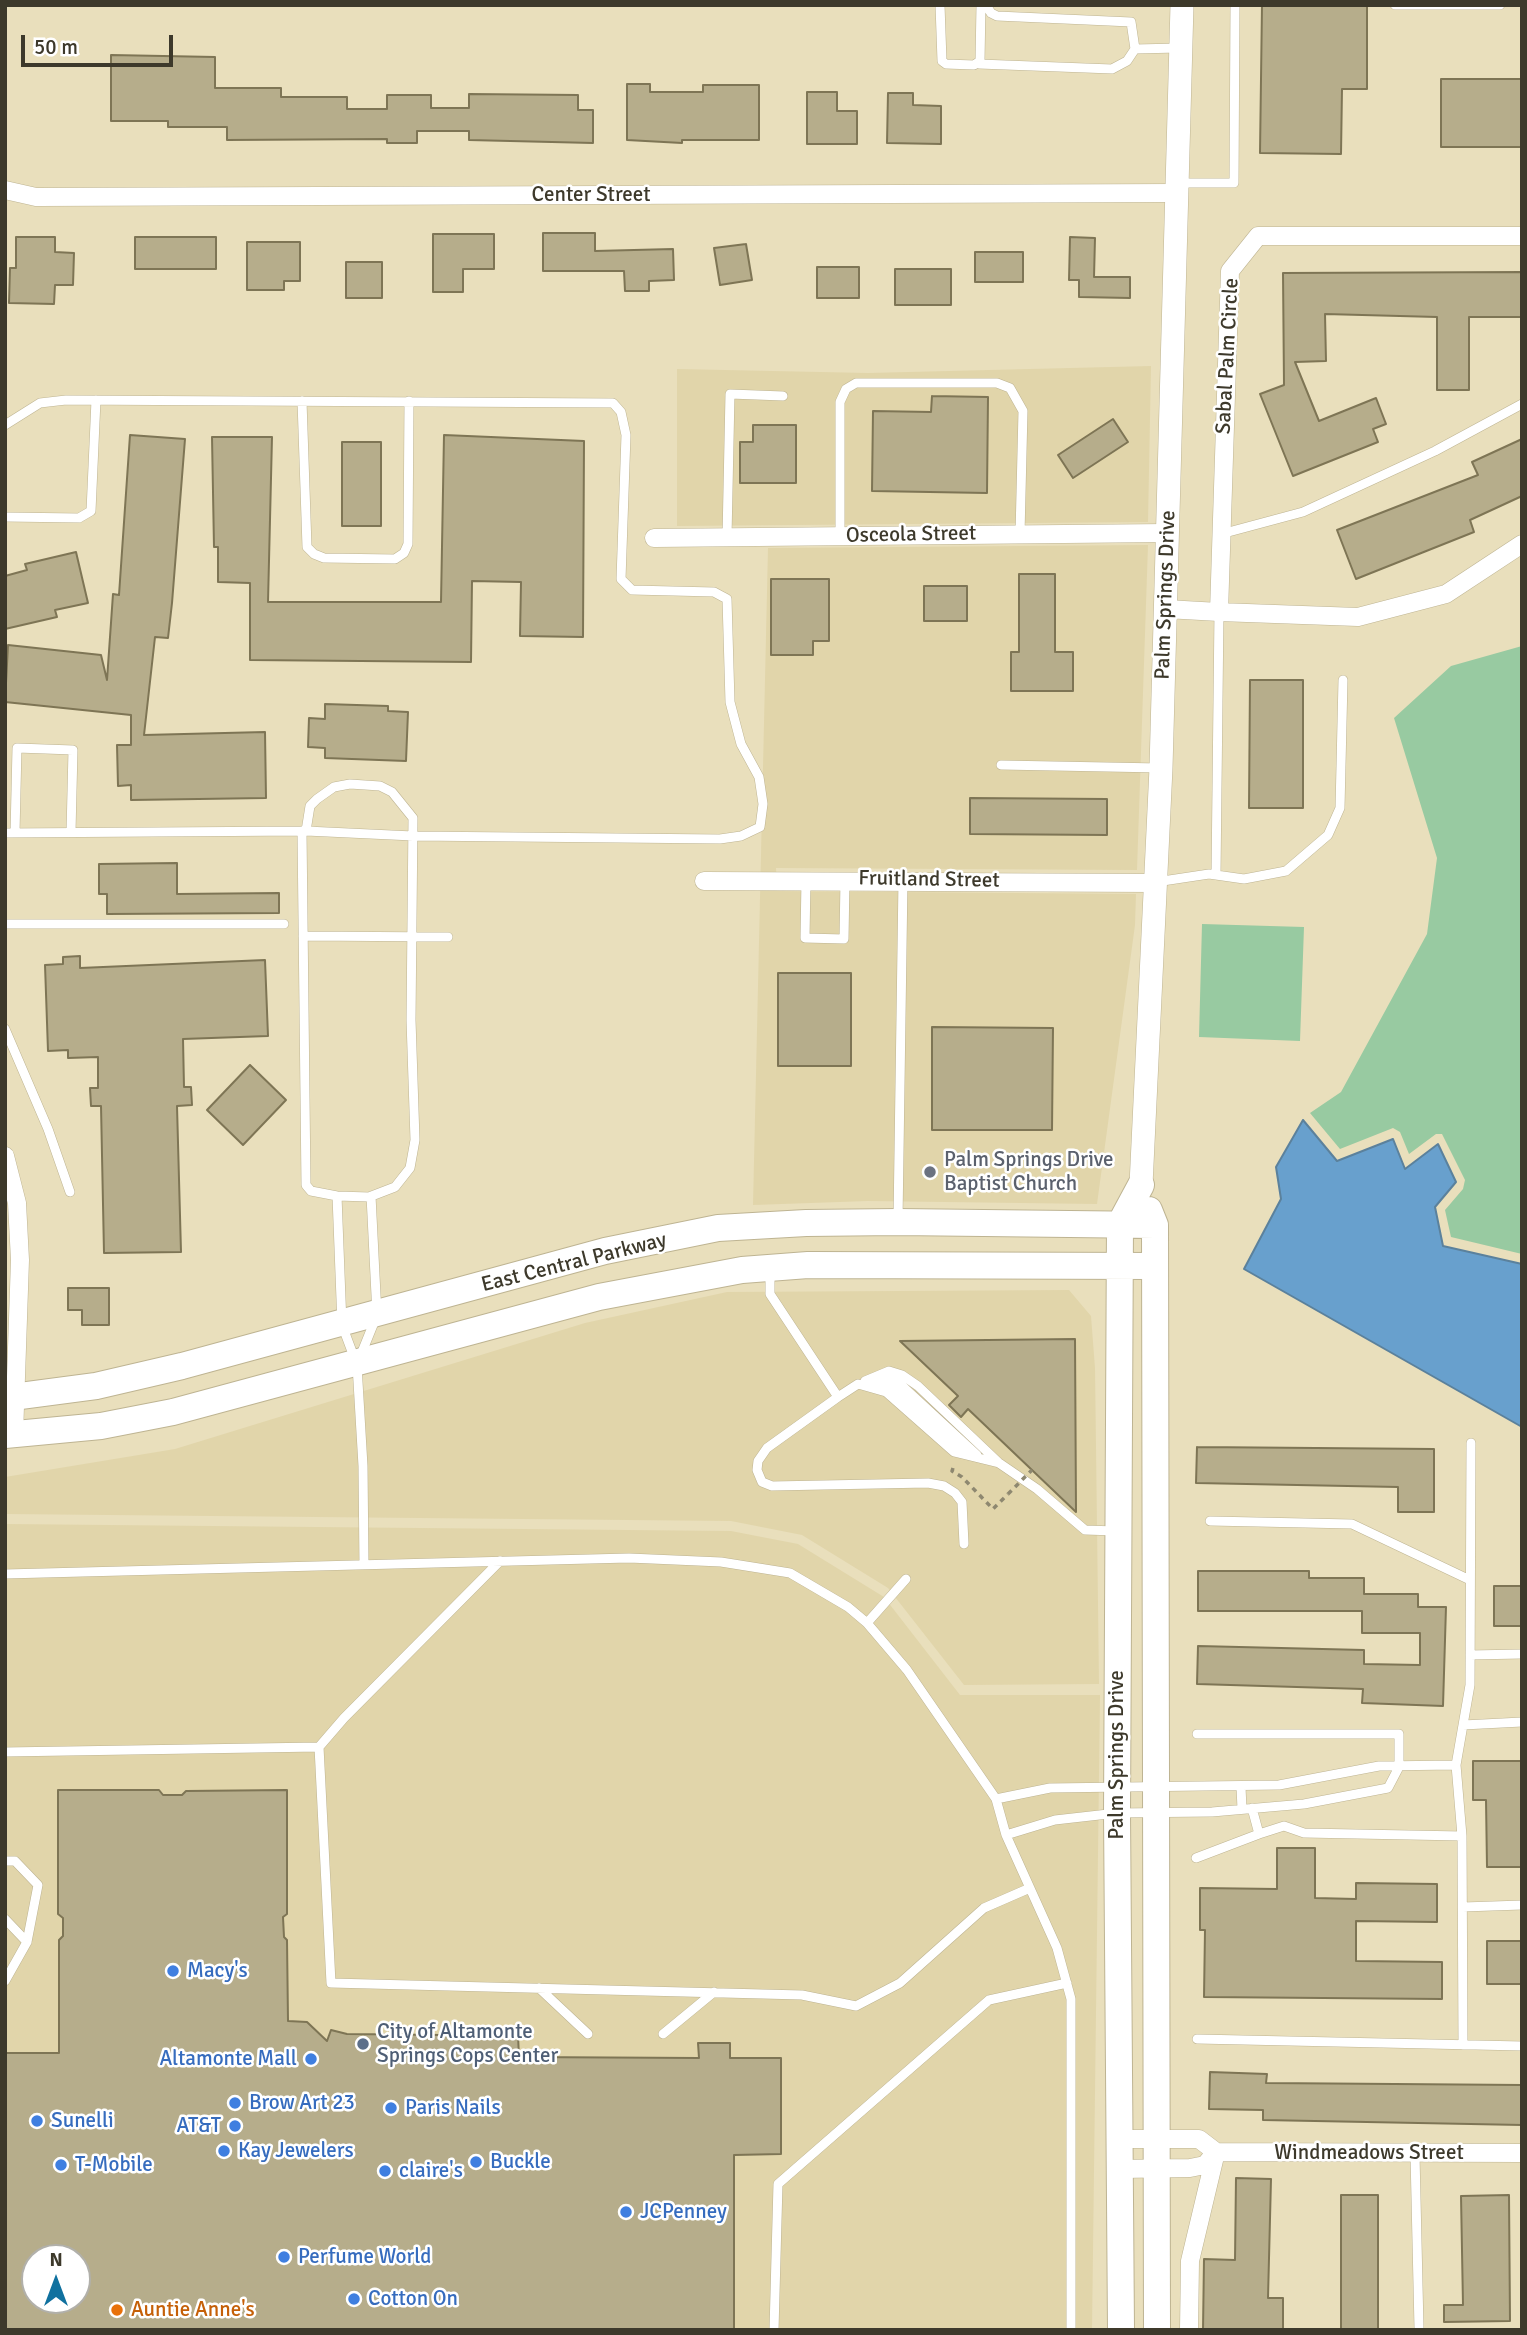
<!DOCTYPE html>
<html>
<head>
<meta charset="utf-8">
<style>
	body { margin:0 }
	#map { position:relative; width:1527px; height:2335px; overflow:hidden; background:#e9dfbc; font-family:Signika,sans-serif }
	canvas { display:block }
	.frame { position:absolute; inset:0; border:7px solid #3d392b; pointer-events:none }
	.north { position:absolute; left:21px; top:2244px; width:70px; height:70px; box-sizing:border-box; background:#fff; border:2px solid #b1b0aa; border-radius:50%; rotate:0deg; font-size:19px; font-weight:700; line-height:28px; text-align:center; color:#3d392b }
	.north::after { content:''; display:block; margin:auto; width:24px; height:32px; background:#10719f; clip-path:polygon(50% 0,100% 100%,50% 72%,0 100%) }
	.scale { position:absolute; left:21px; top:35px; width:152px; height:32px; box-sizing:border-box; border:4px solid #3d392b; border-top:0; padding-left:9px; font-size:21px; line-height:24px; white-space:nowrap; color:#3d392b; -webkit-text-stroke:5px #fff; paint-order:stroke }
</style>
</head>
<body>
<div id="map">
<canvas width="1527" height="2335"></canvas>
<div class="frame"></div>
<div class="north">N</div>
<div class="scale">50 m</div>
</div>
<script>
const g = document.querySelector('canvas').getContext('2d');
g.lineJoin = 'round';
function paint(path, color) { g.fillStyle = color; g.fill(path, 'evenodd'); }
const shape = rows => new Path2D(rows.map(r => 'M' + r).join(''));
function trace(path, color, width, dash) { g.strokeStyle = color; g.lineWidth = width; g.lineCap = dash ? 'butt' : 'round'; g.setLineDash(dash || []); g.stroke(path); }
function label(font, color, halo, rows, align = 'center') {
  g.font = font + ' Signika,sans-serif'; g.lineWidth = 5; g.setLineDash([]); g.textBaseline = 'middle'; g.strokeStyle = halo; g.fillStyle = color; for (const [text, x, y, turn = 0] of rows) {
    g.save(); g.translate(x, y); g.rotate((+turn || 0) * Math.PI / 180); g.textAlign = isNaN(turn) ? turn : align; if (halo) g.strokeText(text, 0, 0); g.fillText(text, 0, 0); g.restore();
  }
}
paint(shape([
	[1151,366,1148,522,677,526,677,369,868,373],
	[1148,545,1137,870,776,868,777,891,1136,894,1135,925,1097,1204,868,1201,753,1205,768,548],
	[1069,1290,1091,1316,1095,1368,1099,1684,964,1685,888,1588,802,1535,731,1521,5,1514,5,1477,175,1449,585,1323,727,1292],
	[5,1524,731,1531,798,1544,884,1597,960,1695,1100,1695,1092,2330,5,2330],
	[35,2258,77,2258,77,2300,35,2300]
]), '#e1d5aa');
paint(shape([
	[1522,646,1522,1254,1451,1237,1445,1210,1463,1189,1465,1180,1442,1134,1436,1134,1409,1154,1400,1132,1393,1128,1340,1149,1310,1113,1341,1092,1427,934,1437,858,1394,718,1451,666],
	[1202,924,1304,927,1300,1041,1199,1037]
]), '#98caa1');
const water = shape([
	[1303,1120,1337,1161,1393,1139,1405,1169,1438,1144,1456,1182,1435,1207,1443,1246,1522,1264,1522,1427,1244,1269,1281,1199,1276,1167,1303,1120]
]);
paint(water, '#68a0cd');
trace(water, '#5b819c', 2);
const building = shape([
	[1262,5,1367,5,1367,89,1342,89,1341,154,1260,153,1262,5],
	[111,55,215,57,215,88,281,88,281,97,347,97,347,109,387,109,387,95,431,95,431,108,469,108,469,94,578,95,578,110,593,110,593,143,469,140,469,131,417,131,417,143,387,143,387,139,227,140,227,127,168,127,168,121,111,121,111,55],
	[1441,79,1522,79,1522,147,1441,147,1441,79],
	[627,84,650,84,650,92,703,92,703,85,759,85,759,140,682,140,682,143,627,140,627,84],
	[807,92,837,92,837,111,857,111,857,144,807,144,807,92],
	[888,93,913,93,913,105,941,106,941,144,887,143,888,93],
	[543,233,595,233,595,251,673,249,674,280,649,281,649,291,625,291,624,271,543,271,543,233],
	[433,234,494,234,494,269,463,269,463,292,433,292,433,234],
	[16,237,55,237,55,252,74,253,73,285,55,285,54,304,9,303,10,268,16,268,16,237],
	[135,237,216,237,216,269,135,269,135,237],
	[1070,237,1095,238,1094,277,1130,277,1130,298,1079,297,1079,280,1069,280,1070,237],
	[247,242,300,242,300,281,284,281,284,290,247,290,247,242],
	[746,244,752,280,720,285,714,248,746,244],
	[975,252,1023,252,1023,282,975,282,975,252],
	[346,262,382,262,382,298,346,298,346,262],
	[817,267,859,267,859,298,817,298,817,267],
	[895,269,951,269,951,305,895,305,895,269],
	[1522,272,1522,317,1469,317,1469,390,1437,390,1437,317,1325,314,1326,361,1295,362,1319,421,1376,398,1386,424,1373,429,1378,442,1293,476,1260,394,1284,385,1283,273,1522,272],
	[932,396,988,397,987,493,872,491,873,411,931,412,932,396],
	[1113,419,1128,442,1073,478,1058,455,1113,419],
	[753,425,796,425,796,483,740,483,740,442,753,442,753,425],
	[130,435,185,439,172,603,168,638,155,637,144,735,265,732,266,798,131,800,131,785,118,786,117,745,131,745,131,715,5,702,8,645,101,655,107,680,113,594,119,595,130,435],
	[444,435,584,441,583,637,520,636,521,582,472,581,471,662,250,660,250,583,218,582,218,547,214,547,212,437,272,437,268,602,441,602,444,435],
	[1522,439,1522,496,1470,520,1474,532,1356,579,1337,530,1478,475,1472,462,1522,439],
	[342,442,381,442,381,526,342,526,342,442],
	[76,552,88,603,55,610,57,617,5,629,5,576,27,570,25,564,76,552],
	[1019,574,1055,574,1055,652,1073,652,1073,691,1011,691,1011,652,1019,652,1019,574],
	[771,579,829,579,829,641,813,641,813,655,771,655,771,579],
	[924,586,967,586,967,621,924,621,924,586],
	[1250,680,1303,680,1303,808,1249,808,1250,680],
	[325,704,388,706,388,711,408,712,406,761,325,758,325,748,308,747,309,718,325,719,325,704],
	[970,798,1107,799,1107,835,970,834,970,798],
	[177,863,177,894,279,893,279,913,107,914,107,894,99,894,99,864,177,863],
	[80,956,80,968,265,960,268,1036,183,1039,184,1087,191,1087,192,1105,177,1106,181,1252,104,1253,101,1106,91,1106,90,1088,98,1088,98,1057,68,1058,68,1050,48,1051,45,965,63,964,63,957,80,956],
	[778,973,851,973,851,1066,778,1066,778,973],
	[932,1027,1053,1028,1052,1130,932,1130,932,1027],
	[250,1065,286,1100,243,1145,207,1110,250,1065],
	[68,1288,109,1288,109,1325,82,1325,82,1310,68,1310,68,1288],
	[1075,1339,1076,1512,968,1409,961,1417,949,1405,958,1396,900,1341,1075,1339],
	[1197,1447,1434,1449,1434,1512,1398,1512,1398,1487,1196,1483,1197,1447],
	[1198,1571,1309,1571,1309,1578,1364,1578,1364,1594,1418,1594,1418,1607,1446,1607,1443,1706,1362,1703,1363,1689,1197,1684,1198,1646,1364,1650,1364,1664,1420,1665,1420,1633,1362,1633,1362,1611,1198,1611,1198,1571],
	[1494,1586,1522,1586,1522,1626,1494,1626,1494,1586],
	[1473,1761,1522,1761,1522,1867,1487,1867,1486,1800,1473,1800,1473,1761],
	[58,1790,159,1790,163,1795,182,1795,186,1791,287,1790,287,1914,283,1917,284,1937,287,1940,288,2021,307,2022,327,2041,331,2030,347,2034,444,2035,447,2031,462,2031,462,2035,500,2035,503,2031,518,2035,519,2057,699,2058,698,2043,730,2043,730,2058,781,2058,781,2154,734,2155,734,2330,5,2330,5,2053,59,2053,59,1940,63,1936,63,1918,58,1914,58,1790],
	[35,2258,77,2258,77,2300,35,2300,35,2258],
	[1277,1848,1315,1848,1315,1898,1356,1899,1356,1883,1437,1884,1437,1922,1356,1921,1356,1961,1442,1962,1442,1999,1204,1997,1205,1930,1200,1930,1200,1888,1277,1889,1277,1848],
	[1487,1941,1522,1941,1522,1984,1487,1984,1487,1941],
	[1210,2072,1267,2074,1266,2083,1522,2085,1522,2125,1263,2120,1263,2110,1209,2109,1210,2072],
	[1236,2178,1271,2179,1268,2298,1283,2298,1283,2330,1203,2330,1204,2259,1235,2260,1236,2178],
	[1341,2195,1378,2195,1378,2330,1341,2330,1341,2195],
	[1509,2195,1510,2321,1444,2322,1444,2305,1463,2305,1461,2196,1509,2195]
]);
paint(building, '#b6ad8b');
trace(building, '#7e7555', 2);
const service = shape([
	[940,5,942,61,946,64,974,65,980,61,981,5],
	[1395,5,1500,5],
	[1135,49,1179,48],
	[979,64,1112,69,1127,61,1135,49,1131,22,997,16,991,13,986,5],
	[1179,183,1234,183,1235,5],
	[302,401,307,547,314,554,324,558,395,559,404,553,408,544,409,401],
	[5,425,40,403,66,400,613,403,621,412,626,435,621,579,632,590,714,592,727,599,730,702,741,744,759,777,763,804,760,827,741,836,720,839,413,836,306,831,5,833],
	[5,517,79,518,91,511,96,400],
	[1221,534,1303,512,1435,451,1522,404],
	[840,536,840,402,846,389,856,383,997,383,1010,388,1023,411,1020,534],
	[727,537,730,394,783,396],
	[1001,765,1160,768],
	[302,831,306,1185,311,1191,337,1196,369,1197,395,1187,410,1168,415,1140,411,1020,413,818,392,792,380,786,350,784,334,787,317,799,310,806,306,831],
	[15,833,17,748,73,750,71,832],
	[1216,875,1219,612],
	[806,880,805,938,844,939,845,880],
	[1156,882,1209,874,1244,879,1286,871,1328,835,1340,808,1343,680],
	[5,924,284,924],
	[303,936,448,937],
	[5,1029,48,1129,70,1192],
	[337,1196,342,1325,357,1365,363,1466,364,1565],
	[898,1220,903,880],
	[770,1269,770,1294,838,1397,767,1448,758,1461,757,1470,762,1482,772,1486,928,1483,944,1486,955,1493,962,1502,964,1544],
	[360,1357,377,1315,371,1196],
	[878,1376,898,1382,977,1455],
	[865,1381,889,1371,902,1375,918,1386,998,1462],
	[869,1381,891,1387,903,1396,965,1453],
	[838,1397,858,1384,886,1392,954,1452,999,1463,1037,1489,1085,1530,1116,1531],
	[1210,1521,1352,1524,1470,1580],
	[5,1574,629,1558,721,1562,790,1573,848,1607,867,1623,907,1670,996,1799,1006,1835,1057,1948,1071,1999,1071,2330],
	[867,1623,906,1579],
	[1470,1655,1522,1654],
	[1463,1725,1522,1722],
	[319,1747,344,1718,500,1561],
	[5,1752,319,1747,331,1983,802,1995,856,2006,900,1983,984,1908,1030,1888],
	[1241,1787,1242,1809],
	[996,1799,1050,1788,1279,1785,1379,1766,1456,1765],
	[1259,1834,1284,1826,1304,1833,1462,1836],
	[1006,1835,1055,1820,1117,1813,1212,1812,1304,1804,1388,1788,1399,1767,1399,1734,1197,1734],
	[1196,1858,1259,1834,1252,1808],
	[5,1861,15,1861,38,1885,27,1942],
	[1463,1907,1522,1905],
	[5,1919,27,1942,5,1981],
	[539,1988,588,2034],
	[663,2034,714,1992],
	[1197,2039,1522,2046],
	[1463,2045,1462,1836,1456,1765,1470,1685,1471,1443],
	[1415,2155,1419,2328],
	[774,2330,778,2184,989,2000,1067,1983]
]);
const minor = shape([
	[5,190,36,197,1178,193],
	[654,538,1167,533],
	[1166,609,1219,612,1230,271,1258,236,1522,236],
	[1219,612,1358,617,1446,594,1522,544],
	[704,881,1155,883],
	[5,1156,17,1203,20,1260,14,1435],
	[1119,2139,1199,2139,1216,2152,1522,2153],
	[1119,2169,1190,2168,1205,2165,1216,2152],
	[1189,2330,1190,2261,1216,2152]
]);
const tertiary = shape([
	[1141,1185,1161,768,1182,5]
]);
const secondary = shape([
	[1149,1210,1155,1225,1157,2330],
	[5,1398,96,1386,182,1366,605,1251,718,1228,806,1223,898,1222,1155,1225],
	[5,1435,101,1426,173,1412,599,1297,742,1270,808,1265,1154,1266],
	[1121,2330,1117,1813,1120,1224,1141,1185]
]);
trace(service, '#beb492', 10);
trace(minor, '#beb492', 19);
trace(tertiary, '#beb492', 24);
trace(secondary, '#beb492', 28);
trace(shape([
	[953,1468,952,1471,962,1477,993,1509,1008,1494]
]), '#8e8870', 3.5, [5, 5]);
trace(service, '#fff', 9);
trace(minor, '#fff', 18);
trace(tertiary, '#fff', 23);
trace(secondary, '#fff', 26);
trace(shape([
	[1008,1494,1032,1470]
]), '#8e8870', 3.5, [5, 5]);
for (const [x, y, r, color] of [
	[930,1172,7,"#6b7280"],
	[173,1971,7,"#3f7fe0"],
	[363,2044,7,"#5c6f8a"],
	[311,2059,7,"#3f7fe0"],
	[235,2103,7,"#3f7fe0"],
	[391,2108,7,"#3f7fe0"],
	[37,2121,7,"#3f7fe0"],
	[235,2126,7,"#3f7fe0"],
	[224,2151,7,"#3f7fe0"],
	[476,2162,7,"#3f7fe0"],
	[61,2165,7,"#3f7fe0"],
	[385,2171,7,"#3f7fe0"],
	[626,2212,7,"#3f7fe0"],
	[284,2257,7,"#3f7fe0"],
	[354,2299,7,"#3f7fe0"],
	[117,2310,7,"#e8710a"]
]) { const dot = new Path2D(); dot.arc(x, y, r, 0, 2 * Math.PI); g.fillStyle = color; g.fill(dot); trace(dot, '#fff', 2.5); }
label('21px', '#3d392b', '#fff', [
	["Center Street",591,195],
	["Sabal Palm Circle",1228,356,-87],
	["Osceola Street",911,535,-1],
	["Palm Springs Drive",1166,595,-88],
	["Fruitland Street",929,880,1],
	["East Central Parkway",574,1263,-14],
	["Palm Springs Drive",1117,1755,-90],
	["Windmeadows Street",1369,2153]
]);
label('21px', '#5b616d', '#fff', [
	["Palm Springs Drive",944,1160],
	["Baptist Church",944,1184]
], 'left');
label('21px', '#366cbe', '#fff', [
	["Macy's",187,1971],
	["Altamonte Mall",297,2059,"right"],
	["Brow Art 23",249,2103],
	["Paris Nails",405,2108],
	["Sunelli",51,2121],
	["AT&T",221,2126,"right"],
	["Kay Jewelers",238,2151],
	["Buckle",490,2162],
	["T-Mobile",75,2165],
	["claire's",399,2171],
	["JCPenney",640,2212],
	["Perfume World",298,2257],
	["Cotton On",368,2299]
], 'left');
label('21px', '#4e5e75', '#fff', [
	["City of Altamonte",377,2032],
	["Springs Cops Center",377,2056]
], 'left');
label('21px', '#c56008', '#fff', [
	["Auntie Anne's",131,2310]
], 'left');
</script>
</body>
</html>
